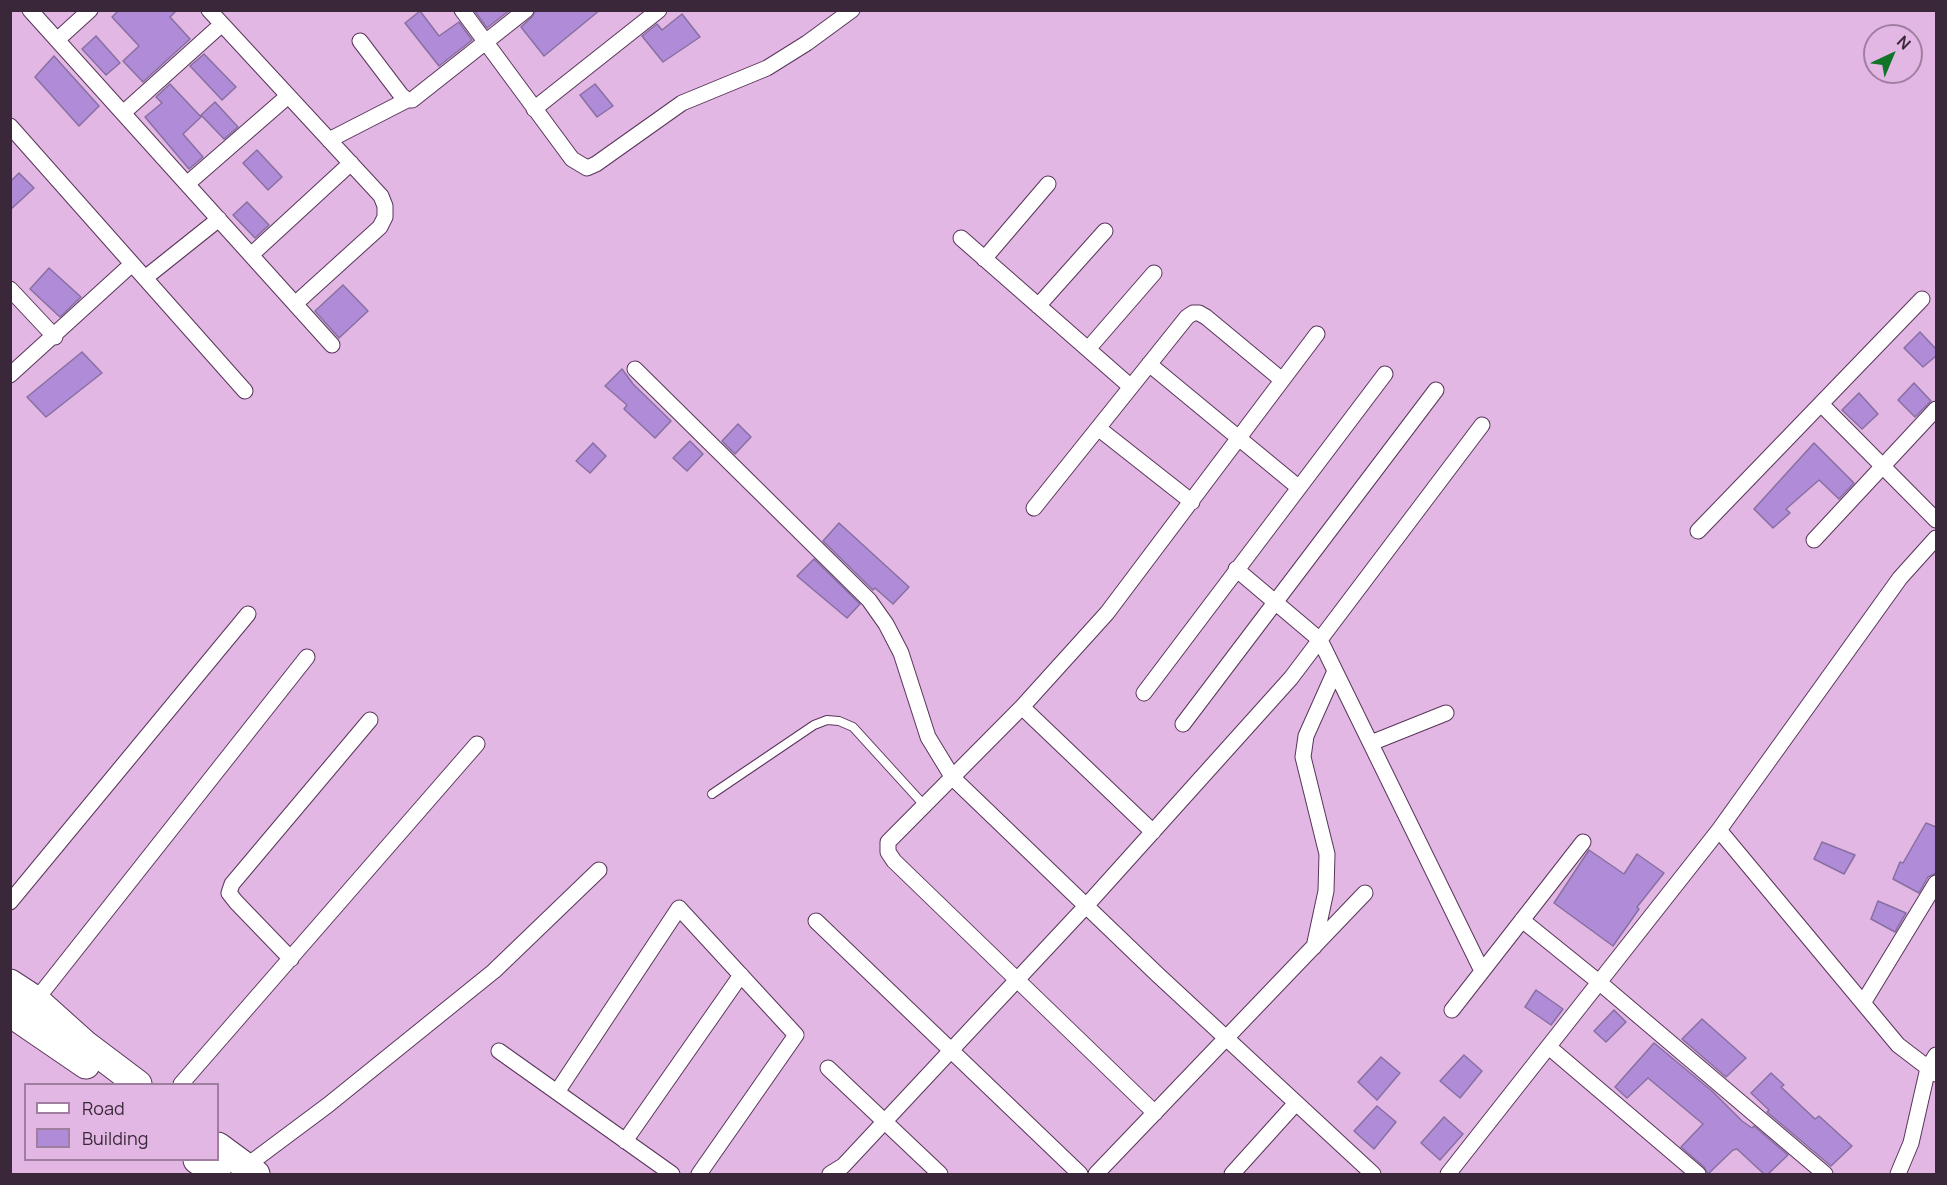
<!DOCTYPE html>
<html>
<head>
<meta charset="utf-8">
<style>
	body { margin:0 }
	#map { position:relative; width:1947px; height:1185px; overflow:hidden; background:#e3b7e4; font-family:Manrope,sans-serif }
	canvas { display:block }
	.frame { position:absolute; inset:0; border:12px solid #3a283a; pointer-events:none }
	.legend { position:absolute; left:24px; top:1083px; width:195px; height:78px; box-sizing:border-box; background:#e3b7e4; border:2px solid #9f7ea0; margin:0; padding:8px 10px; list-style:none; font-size:18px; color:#3a283a }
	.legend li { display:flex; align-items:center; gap:12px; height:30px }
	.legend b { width:30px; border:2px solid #9f7ea0 }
	.north { position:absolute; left:1863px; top:24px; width:60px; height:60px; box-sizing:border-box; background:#e3b7e4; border:2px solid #9f7ea0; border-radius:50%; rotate:44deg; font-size:16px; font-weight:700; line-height:24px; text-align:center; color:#3a283a }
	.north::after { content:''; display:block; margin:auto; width:21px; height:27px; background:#117527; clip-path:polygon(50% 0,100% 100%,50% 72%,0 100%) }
</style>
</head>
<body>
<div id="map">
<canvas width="1947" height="1185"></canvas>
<div class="frame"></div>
<ul class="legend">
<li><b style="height:8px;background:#fff"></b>Road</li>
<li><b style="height:16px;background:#b08bd8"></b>Building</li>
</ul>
<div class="north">N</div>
</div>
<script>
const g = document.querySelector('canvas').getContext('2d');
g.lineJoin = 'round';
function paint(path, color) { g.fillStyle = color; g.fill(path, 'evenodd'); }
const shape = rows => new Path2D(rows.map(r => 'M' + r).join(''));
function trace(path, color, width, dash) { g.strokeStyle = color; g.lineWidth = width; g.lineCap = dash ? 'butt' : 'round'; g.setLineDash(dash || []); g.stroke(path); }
const building = shape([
	[119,10,177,10,170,17,190,39,143,82,123,61,139,46,112,17,119,10],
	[474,10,510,10,487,28,474,10],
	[536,10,600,10,544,56,521,27,532,17,536,10],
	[420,11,439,36,459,22,472,40,439,66,405,23,420,11],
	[682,14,700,37,663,62,642,36,657,24,662,30,682,14],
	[96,36,120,63,106,75,82,49,96,36],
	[204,54,236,87,222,100,190,66,204,54],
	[54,56,99,106,79,126,35,77,54,56],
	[170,84,201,117,183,134,203,157,189,169,145,117,162,103,156,97,170,84],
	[595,84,613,106,597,117,580,95,595,84],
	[215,102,238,127,224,139,201,115,215,102],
	[257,150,282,177,268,190,243,163,257,150],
	[19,173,34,188,10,210,10,182,19,173],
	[247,202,269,225,255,238,233,215,247,202],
	[49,268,81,297,60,317,30,289,49,268],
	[343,285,368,311,339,338,315,311,343,285],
	[1920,332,1936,349,1936,356,1923,367,1904,348,1920,332],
	[82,352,102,373,46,417,27,397,82,352],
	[622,369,633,384,671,421,655,438,624,409,627,405,605,386,622,369],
	[1914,383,1931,401,1915,417,1898,400,1914,383],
	[1859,393,1878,414,1862,429,1842,410,1859,393],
	[738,424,751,437,735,454,722,441,738,424],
	[690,441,703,454,687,471,673,458,690,441],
	[593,443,606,456,590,473,576,461,593,443],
	[1814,443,1854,483,1839,499,1819,480,1786,509,1790,513,1773,528,1754,509,1814,443],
	[839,523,909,587,893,604,875,588,873,590,823,541,839,523],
	[814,559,860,604,847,618,797,576,814,559],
	[1926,823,1936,827,1936,873,1928,877,1919,893,1893,879,1900,862,1903,863,1926,823],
	[1822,842,1855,855,1844,874,1814,859,1822,842],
	[1589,850,1624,874,1637,854,1664,873,1637,907,1639,909,1613,946,1554,903,1589,850],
	[1878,901,1906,913,1895,932,1871,919,1878,901],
	[1536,990,1563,1009,1551,1025,1525,1007,1536,990],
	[1614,1010,1626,1022,1606,1042,1594,1031,1614,1010],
	[1702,1019,1746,1058,1726,1077,1682,1039,1702,1019],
	[1654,1043,1712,1091,1742,1121,1752,1128,1754,1126,1788,1155,1768,1174,1764,1174,1737,1149,1733,1150,1708,1174,1704,1167,1681,1147,1703,1124,1648,1078,1627,1098,1615,1087,1654,1043],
	[1464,1055,1482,1071,1460,1098,1440,1081,1464,1055],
	[1381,1057,1400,1073,1377,1100,1358,1082,1381,1057],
	[1771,1073,1784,1085,1781,1087,1815,1119,1819,1116,1852,1146,1831,1166,1767,1112,1769,1110,1751,1093,1771,1073],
	[1377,1106,1396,1122,1374,1149,1354,1131,1377,1106],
	[1444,1117,1463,1134,1440,1160,1421,1143,1444,1117]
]);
paint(building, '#b08bd8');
trace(building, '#8770a1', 1.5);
const lane = shape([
	[712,794,814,725,827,720,839,721,853,727,924,805]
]);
const street = shape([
	[30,10,332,345],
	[209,10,381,196,385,206,385,217,380,227,295,304],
	[462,10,572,159,587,168,596,164,682,103,767,68,807,43,852,10],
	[57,40,90,10],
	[360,41,401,95,407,100,412,100,526,10],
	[534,109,659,10],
	[123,113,222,24],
	[10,126,245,391],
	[329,140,407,100],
	[187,184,288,96],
	[961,238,1131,387],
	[251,255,351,163],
	[984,259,1048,184],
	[145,278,219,219],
	[10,289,55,337],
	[1038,306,1105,231],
	[1088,349,1154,273],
	[1149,364,1298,487],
	[635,369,869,600,886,624,901,653,928,737,953,778,1158,975,1373,1174],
	[10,375,132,264],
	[1821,404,1936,520],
	[1098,428,1192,502],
	[1034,508,1187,317,1193,313,1199,313,1206,317,1282,380],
	[1698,531,1922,299],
	[1814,540,1936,409],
	[1236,569,1320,640,1482,971],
	[1144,693,1385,374],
	[1022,707,1153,832],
	[1183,724,1436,390],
	[1371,743,1446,713],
	[1719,830,1898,1045,1936,1074],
	[10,902,248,614],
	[1522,920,1600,983,1825,1174],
	[816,921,1080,1174],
	[1314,947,1326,891,1327,854,1303,757,1306,736,1335,671],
	[291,959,236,902,229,893,232,884,370,720],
	[36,1000,307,657],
	[1863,1003,1936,883],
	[1452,1010,1583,842],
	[1550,1048,1698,1174],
	[499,1051,672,1174],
	[828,1068,940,1174],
	[181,1084,477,744],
	[557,1092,679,908,796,1035,699,1174],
	[1155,1113,894,861,888,852,888,842,1022,707,1107,613,1317,334],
	[625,1141,741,975],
	[245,1167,328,1105,494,971,599,870],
	[830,1174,843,1166,1086,906,1291,678,1482,425],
	[1096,1174,1365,893],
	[1232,1174,1296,1103],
	[1448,1174,1719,830,1900,578,1936,538],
	[1898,1174,1911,1143,1928,1068,1936,1055]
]);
const highway = shape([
	[10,983,36,1000,85,1044,138,1084],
	[10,1013,86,1065],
	[218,1146,256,1174],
	[197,1160,217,1174]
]);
trace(lane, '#59355b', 10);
trace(street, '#59355b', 17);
trace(highway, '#59355b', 29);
trace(lane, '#fff', 8);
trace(street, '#fff', 15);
trace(highway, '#fff', 27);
</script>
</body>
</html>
